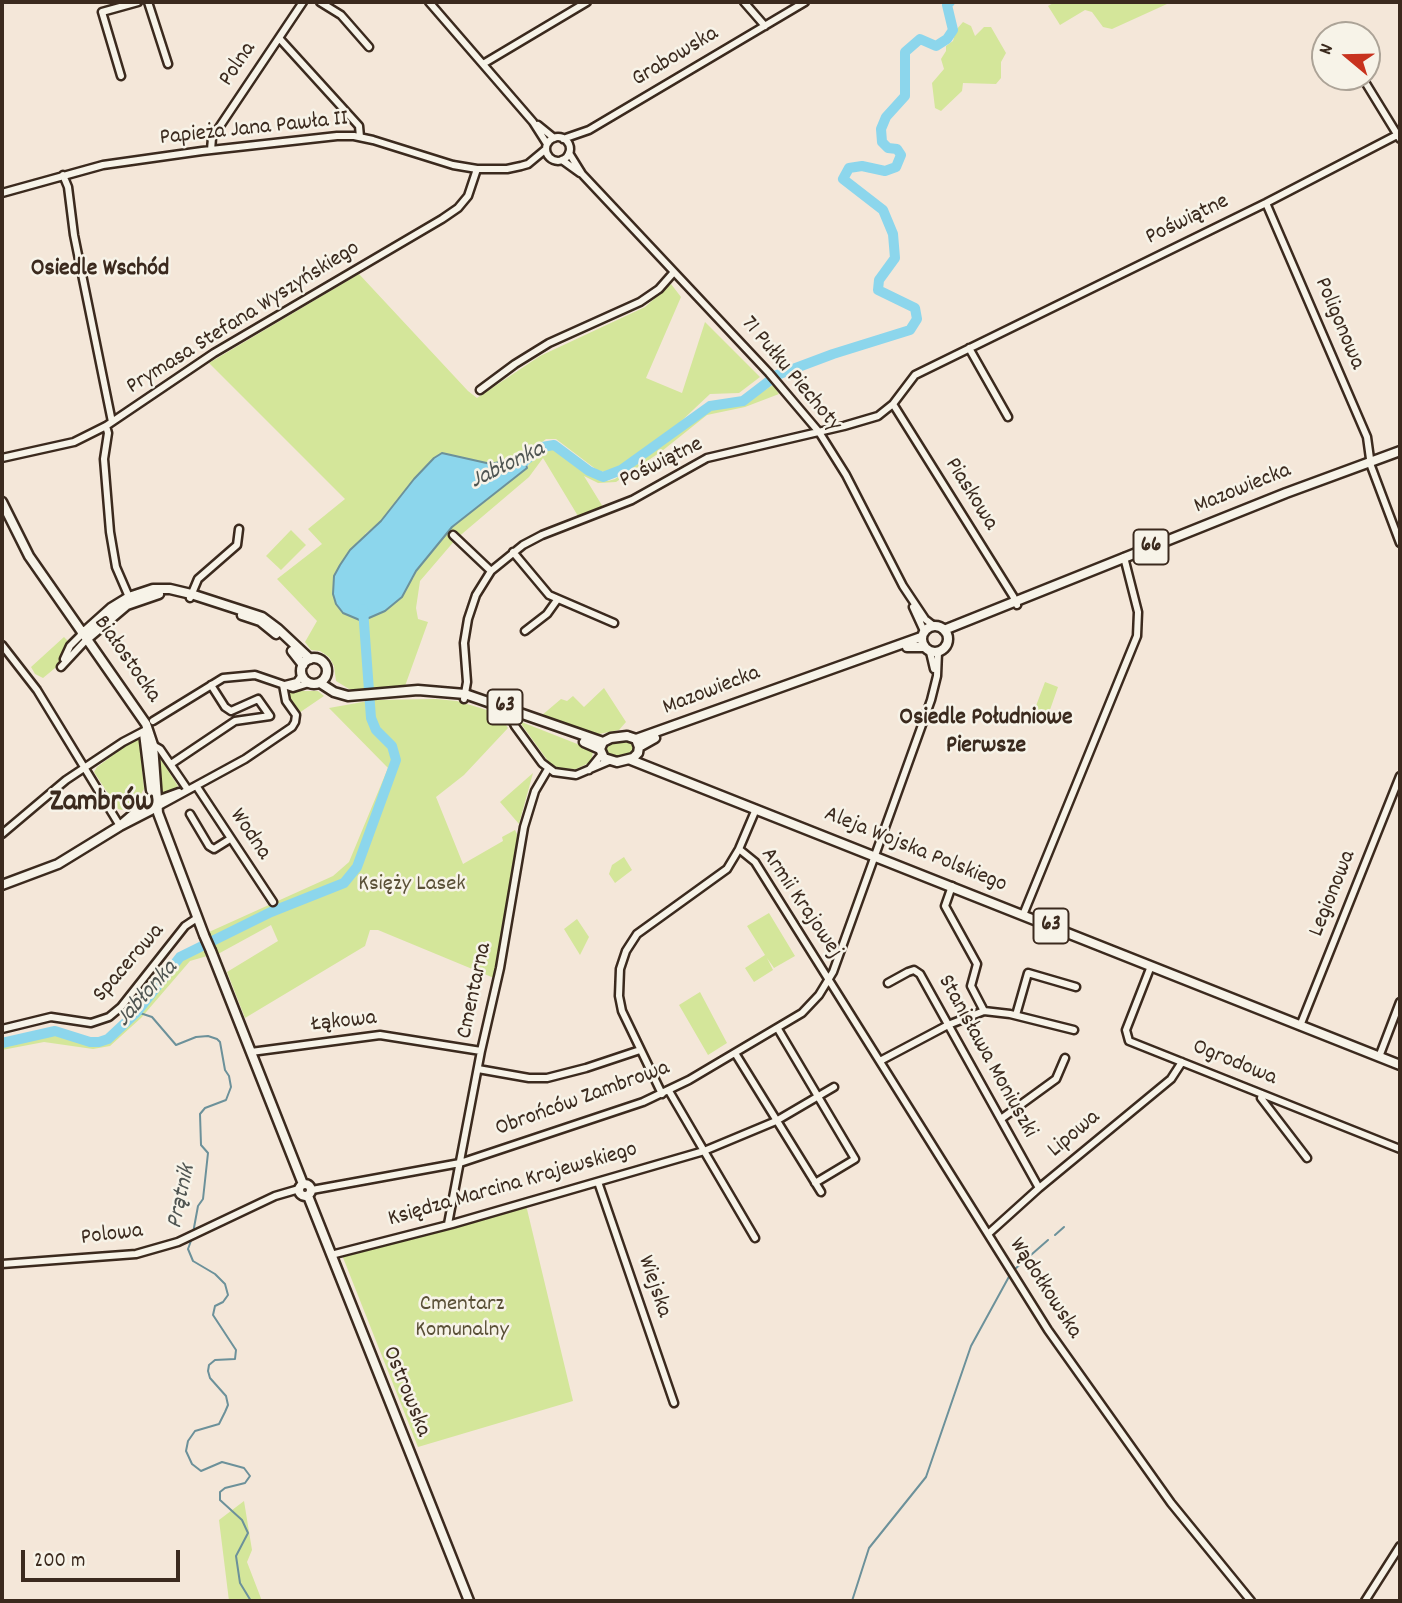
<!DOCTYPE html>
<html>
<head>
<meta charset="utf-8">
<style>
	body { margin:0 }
	#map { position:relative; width:1402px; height:1603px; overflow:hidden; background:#f4e7d9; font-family:Dekko,sans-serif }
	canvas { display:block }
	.frame { position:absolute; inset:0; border:4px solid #3b2a1e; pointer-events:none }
	.north { position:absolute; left:1311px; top:21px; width:70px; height:70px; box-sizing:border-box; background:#f7f3e8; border:2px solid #aca397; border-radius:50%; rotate:289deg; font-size:19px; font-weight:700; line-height:28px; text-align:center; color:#3b2a1e }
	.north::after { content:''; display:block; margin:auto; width:24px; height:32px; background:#c8321e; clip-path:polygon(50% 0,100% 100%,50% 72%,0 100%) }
	.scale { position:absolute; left:21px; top:1550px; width:159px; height:32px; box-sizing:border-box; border:4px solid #3b2a1e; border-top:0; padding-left:9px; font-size:21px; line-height:24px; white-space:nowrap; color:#3b2a1e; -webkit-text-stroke:5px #f7f3e8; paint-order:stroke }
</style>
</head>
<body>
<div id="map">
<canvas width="1402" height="1603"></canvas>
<div class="frame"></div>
<div class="north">N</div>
<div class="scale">200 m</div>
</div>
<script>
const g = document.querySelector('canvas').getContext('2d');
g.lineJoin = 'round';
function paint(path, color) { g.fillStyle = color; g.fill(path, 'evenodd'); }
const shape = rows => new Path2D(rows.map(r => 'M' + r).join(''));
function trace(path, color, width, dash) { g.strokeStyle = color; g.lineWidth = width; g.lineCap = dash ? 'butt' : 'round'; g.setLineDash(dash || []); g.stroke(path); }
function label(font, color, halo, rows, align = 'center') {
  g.font = font + ' Dekko,sans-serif'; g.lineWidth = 5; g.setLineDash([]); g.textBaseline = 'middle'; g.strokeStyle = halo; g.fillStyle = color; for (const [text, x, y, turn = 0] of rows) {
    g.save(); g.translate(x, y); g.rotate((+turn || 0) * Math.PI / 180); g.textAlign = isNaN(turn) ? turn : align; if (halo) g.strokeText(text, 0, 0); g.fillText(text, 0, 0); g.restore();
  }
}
paint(shape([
	[1055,2,1168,2,1167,4,1112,29,1103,27,1092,12,1085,10,1060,25,1048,6],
	[963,22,971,26,975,36,984,27,991,27,1006,53,1001,62,1001,78,996,84,963,83,962,91,941,111,935,108,932,83,944,69,941,59,946,51,946,46,953,41,956,30],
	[359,274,468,391,477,398,540,356,645,307,671,284,681,297,646,378,682,393,705,322,760,377,739,393,710,394,676,426,615,471,608,473,597,470,556,439,546,439,524,456,491,464,442,453,414,479,381,521,365,534,413,579,416,571,452,527,527,468,534,455,547,449,554,447,593,477,608,481,615,479,711,410,723,406,741,405,773,385,779,394,745,407,707,415,662,451,616,482,598,483,584,476,603,507,578,516,543,458,529,477,456,539,420,581,416,608,418,619,428,622,405,686,357,690,349,689,336,681,334,666,329,657,320,651,311,650,305,642,317,621,277,579,322,544,308,529,345,499,209,363],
	[291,530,306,545,281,570,266,556],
	[64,637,69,642,60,664,43,678,35,674,31,667],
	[1045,682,1058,687,1045,724,1031,719],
	[604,688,626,722,619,730,594,735,541,716,561,699,567,701,573,696,584,707],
	[299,689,301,691,318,691,324,696,299,713,288,695,290,691],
	[436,699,457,701,497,713,508,728,464,775,436,797,463,864,503,841,502,837,515,830,518,836,494,978,378,930,370,930,365,946,245,1018,227,972,278,941,271,925,218,954,209,932,333,876,349,862,388,768,329,708,374,700],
	[519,721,590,749,593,752,591,762,576,769,558,768,548,761],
	[139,736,144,789,136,802,122,810,118,809,94,772,97,767],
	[625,740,631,741,635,748,634,752,628,756,613,757,605,752,608,743],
	[158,755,178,786,164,795,160,791],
	[533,773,519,824,500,802],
	[624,857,632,870,615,883,609,874,612,865],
	[769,913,795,956,774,968,767,958,773,970,754,982,745,968,765,955,747,926],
	[577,919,589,937,580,955,564,929],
	[203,948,207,956,190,961,141,1018,110,1046,93,1049,44,1042,2,1050,2,1046,50,1035,64,1036,91,1045,107,1041,136,1017,184,959],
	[700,992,727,1043,708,1055,679,1005],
	[526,1205,573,1401,418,1447,342,1255],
	[244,1501,252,1550,247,1562,262,1601,229,1601,219,1520]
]), '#d4e69a');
const water = shape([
	[442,453,491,464,524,456,527,468,452,527,416,571,402,597,385,611,362,621,343,613,336,604,333,594,334,576,340,565,350,550,381,521,414,479,434,458,442,453]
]);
paint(water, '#8cd6ec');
trace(water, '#6c919a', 2);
trace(shape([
	[137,1012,152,1017,176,1045,196,1037,208,1036,217,1039,220,1042,225,1070,229,1076,231,1087,226,1100,205,1108,200,1114,201,1145,208,1153,203,1199,198,1206,193,1233],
	[1055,1235,1064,1227],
	[192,1238,188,1249,193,1261,215,1274,225,1284,228,1295,223,1302,215,1306,213,1315,236,1350,235,1359,215,1360,209,1365,208,1371,210,1378,226,1396,228,1405,225,1412,219,1424,195,1431,188,1441,186,1451,192,1464,201,1471,222,1462,244,1468,250,1476,245,1483,225,1488,220,1492,220,1500,242,1520,248,1533,236,1556,240,1583,251,1601],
	[1015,1269,1048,1240],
	[852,1601,869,1548,926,1477,971,1346,1011,1273]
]), '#6c919a', 2);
trace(shape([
	[515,465,525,461,542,447,554,445,589,471,603,477,621,470,710,406,743,401,777,375,833,354,910,330,917,319,915,308,878,290,879,280,895,258,893,234,883,210,843,179,849,168,862,166,885,171,896,167,901,155,897,149,888,148,882,142,881,129,886,117,905,96,905,52,920,39,936,46,947,39,953,30,947,5,950,2],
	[2,1043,55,1031,90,1042,99,1042,108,1039,137,1012,180,957,271,912,344,883,357,867,396,760,392,746,376,730,371,718,363,609]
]), '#8cd6ec', 10);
trace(shape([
	[201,943,212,938]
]), '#cfc1b4', 6, [6, 3]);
const minor = shape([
	[148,2,168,64],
	[320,2,341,15,369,47],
	[429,2,533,122,547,144],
	[744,2,765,26],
	[1336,32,1337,35],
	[279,38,359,126,360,137],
	[483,64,587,2],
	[121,76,102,12,138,2],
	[1362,77,1400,139],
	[538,125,554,138],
	'546 149a12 12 0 1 1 24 0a12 12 0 1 1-24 0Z',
	[563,139,589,130,805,2],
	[211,150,212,138,303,2],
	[569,153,582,174,769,373,819,432,846,475,903,586,925,619,934,626],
	[562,160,580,173],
	[63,175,68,187,74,235,112,422],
	[2,193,103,165,202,151,337,136,354,136,373,140,453,165,477,169,507,169,521,166,528,164,546,149],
	[1266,203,1367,437,1371,466,1400,543],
	[969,348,1008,417],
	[480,390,515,364,549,343,640,302,659,289,674,272],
	[893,404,1013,596,1017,605],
	[106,426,108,433,104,459,110,532,116,567,129,597],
	[2,458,74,442,106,426,214,353,442,219,458,208,468,196,477,169],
	[453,535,491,571],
	[513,552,549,595,614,623],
	[190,598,198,579,237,545,239,529],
	[913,607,924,631],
	[525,631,547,614,557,600],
	[2,645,37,690,120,826],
	[930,652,934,669],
	[64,659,70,646,80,636],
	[61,667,88,638],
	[285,685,297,682,302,675],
	[464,699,467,682,464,643,468,619,476,595,491,571,523,545,542,535,632,500,707,458,844,426,878,416,893,404,915,375,1266,203,1397,135],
	[513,710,511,718,515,726,542,763,554,772,576,775,609,761],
	[153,721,223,678,255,675,293,688,309,683],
	[153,745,160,749,188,790],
	[171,764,235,721,270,716,258,699,231,711,225,707,211,685],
	[589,770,602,754],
	[197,787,273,902],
	[157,800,179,792],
	[157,807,245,759,292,727,295,722,296,715,286,701,283,685],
	[190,814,209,846,214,849,230,839],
	[2,834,66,780,123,742,144,731],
	[739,849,755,862,1048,1330,1171,1503,1251,1601],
	[952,886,945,906,977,964,971,986,984,1011],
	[1023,915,1137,636,1138,612,1124,557],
	[1151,966,1126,1030,1129,1041,1400,1149],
	[888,983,908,972,914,970,920,974,1039,1188],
	[1016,1015,1028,973,1076,987],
	[1300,1026,1400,776],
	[2,1029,51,1017,91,1023,109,1017,121,1007,185,926,197,918],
	[778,1029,855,1159,815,1183],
	[251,1052,380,1035,481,1051],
	[735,1053,821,1192],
	[1379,1057,1400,1002],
	[880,1061,948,1025,984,1011,1010,1014,1074,1030],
	[478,1069,529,1078,547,1078,586,1068,640,1050],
	[662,1094,622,1011,619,996,620,969,626,951,637,934,727,869,739,849,756,809],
	[1262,1094,1261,1098,1307,1158],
	[1001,1119,1056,1079,1065,1058],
	[598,1182,674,1403],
	[312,1190,460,1163,643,1102,689,1080,802,1013,819,995,833,972,931,700,937,676,938,652],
	[448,1224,481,1051,500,968,524,827,535,791,548,769],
	[988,1234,1039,1188,1171,1079,1182,1062],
	[755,1238,704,1151,776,1121,834,1087],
	[331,1255,452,1224,704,1151,669,1091],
	[2,1264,136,1254,178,1242,275,1196,299,1189],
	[1365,1601,1400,1546]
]);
const major = shape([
	[2,502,29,556,146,724,153,745,158,813,204,935],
	[242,615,260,621,276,634],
	'922 639a13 13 0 1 1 26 0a13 13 0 1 1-26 0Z',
	[944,630,1286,493,1400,451],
	[82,634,111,608,129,597,153,589,170,589,191,594,262,617,278,629,310,659],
	[88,638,127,605,159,594],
	[907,647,923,647],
	[292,651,303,665],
	'301 671a13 13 0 1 1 26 0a13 13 0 1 1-26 0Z',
	[320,683,334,692,348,696,418,690,465,694,603,742],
	[144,733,151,790],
	[627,736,636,739,639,747,638,753,633,758,617,762,604,758,600,749,603,742,611,738,627,736],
	[636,739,921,637],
	[584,742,600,749],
	[639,747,655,738],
	[631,760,1400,1065],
	[122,824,143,806,157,800],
	[2,885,58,864,120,826,157,807],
	[211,951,303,1184],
	'299 1190a6 6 0 1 1 12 0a6 6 0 1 1-12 0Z',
	[308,1196,469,1601]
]);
trace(minor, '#3b2a1e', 11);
trace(major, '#3b2a1e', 13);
trace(minor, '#f7f3e8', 6);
trace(major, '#f7f3e8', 8);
const majorBridge = shape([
	[204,935,211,951]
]);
trace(majorBridge, '#3b2a1e', 13, []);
trace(majorBridge, '#f7f3e8', 8);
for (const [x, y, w] of [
	[1151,547,35],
	[505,707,35],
	[1051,926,35]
]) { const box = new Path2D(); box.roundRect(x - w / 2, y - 17.5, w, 35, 5); g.fillStyle = '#f7f3e8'; g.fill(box); trace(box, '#3b2a1e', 2); }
label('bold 21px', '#3b2a1e', null, [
	["66",1151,547],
	["63",505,707],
	["63",1051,926]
]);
label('23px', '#3b2a1e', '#f7f3e8', [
	["Grabowska",676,58,-31],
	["Polna",239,65,-56],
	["Papieża Jana Pawła II",254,130,-6],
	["Poświątne",1188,221,-26],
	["Prymasa Stefana Wyszyńskiego",244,319,-32],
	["Poligonowa",1338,324,67],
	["71 Pułku Piechoty",790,375,50],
	["Poświątne",662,464,-26],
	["Mazowiecka",1243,490,-22],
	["Piaskowa",970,495,58],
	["Białostocka",126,660,55],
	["Mazowiecka",712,692,-21],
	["Wodna",249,835,56],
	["Aleja Wojska Polskiego",915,851,22],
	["Legionowa",1334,894,-68],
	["Armii Krajowej",800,904,56],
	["Spacerowa",130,964,-49],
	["Cmentarna",476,991,-78],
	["Łąkowa",344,1023,-6],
	["Stanisława Moniuszki",986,1057,61],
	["Ogrodowa",1234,1064,22],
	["Obrońców Zambrowa",583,1100,-20],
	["Lipowa",1075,1135,-40],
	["Księdza Marcina Krajewskiego",513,1186,-16],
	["Polowa",112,1236,-7],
	["Wiejska",653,1287,71],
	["Wądołkowska",1044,1289,57],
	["Ostrowska",405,1392,68]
]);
label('23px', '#5a5037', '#f7f3e8', [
	["Księży Lasek",412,886],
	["Cmentarz",462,1306],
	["Komunalny",462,1332]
]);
label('bold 24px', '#3b2a1e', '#f7f3e8', [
	["Osiedle Wschód",100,271],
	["Osiedle Południowe",986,720],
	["Pierwsze",986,748]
]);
label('italic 24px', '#4f5552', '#f7f3e8', [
	["Jabłonka",508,467,-26],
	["Jabłonka",148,995,-48],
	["Prątnik",183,1197,-78]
]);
label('bold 30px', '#3b2a1e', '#f7f3e8', [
	["Zambrów",102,805]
]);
</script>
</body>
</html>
